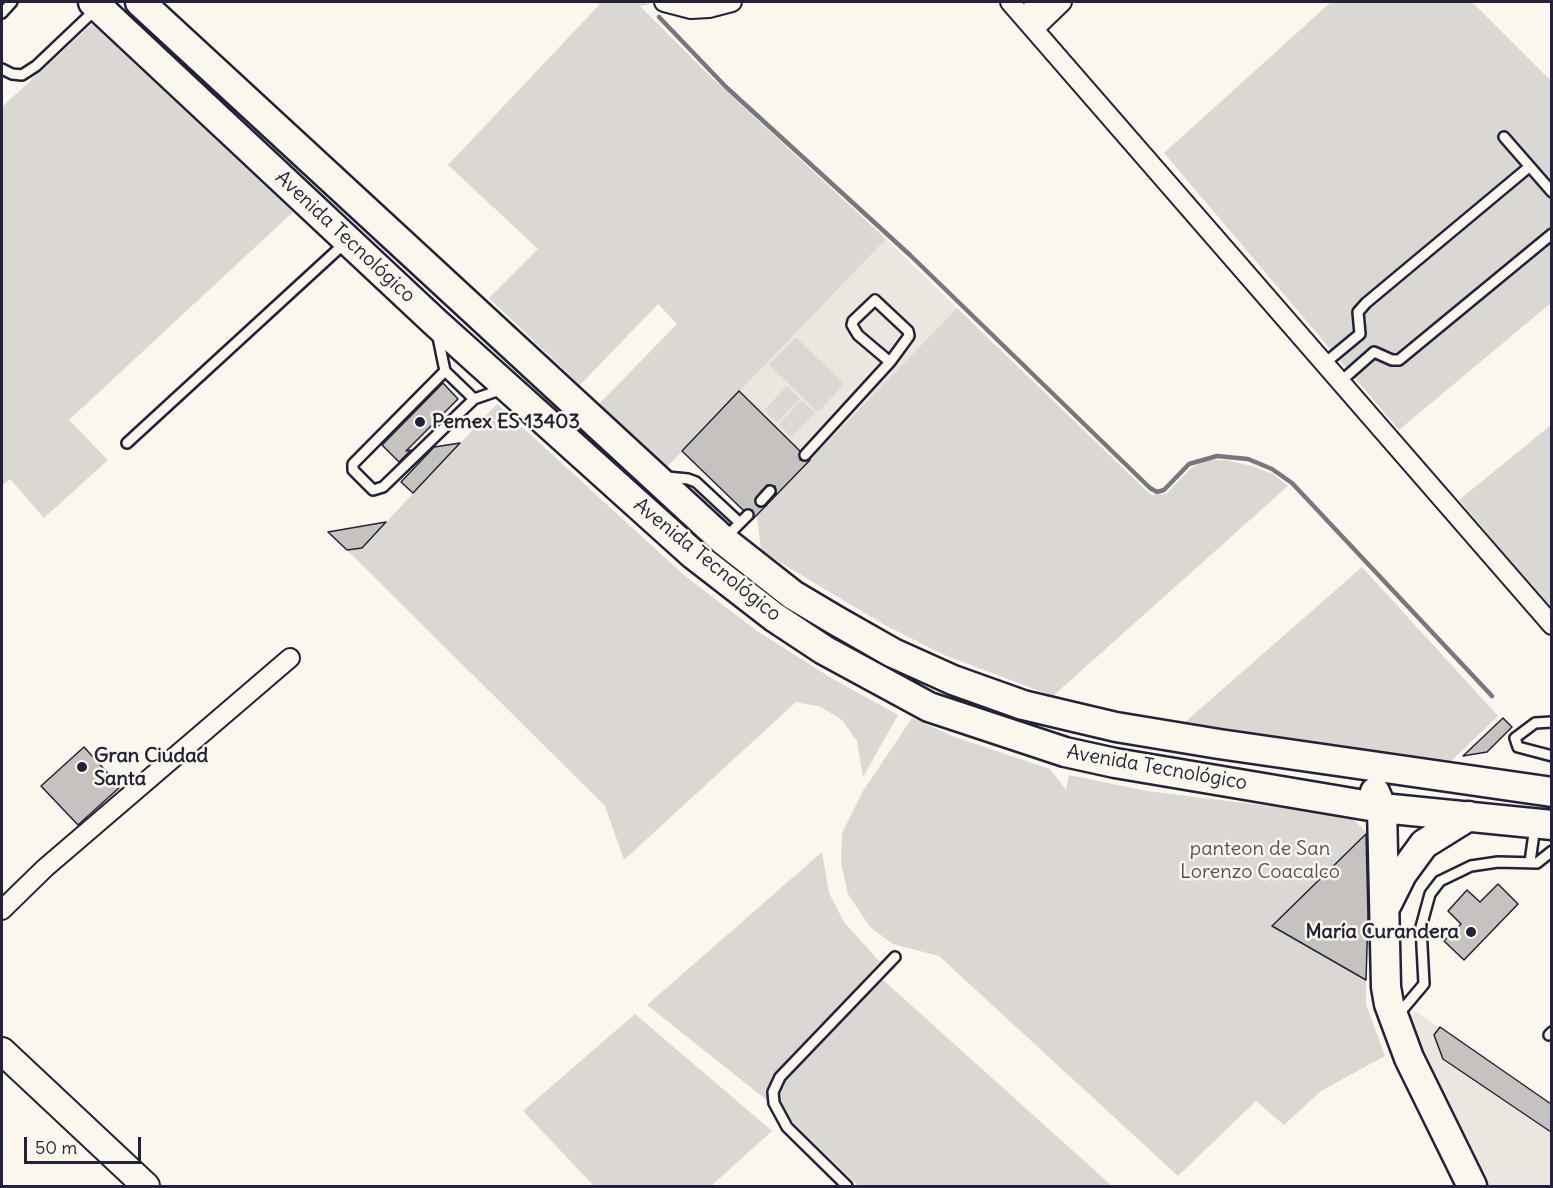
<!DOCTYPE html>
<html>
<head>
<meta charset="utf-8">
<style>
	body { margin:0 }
	#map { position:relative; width:1553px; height:1188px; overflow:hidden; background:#fbf7ec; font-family:Delius,sans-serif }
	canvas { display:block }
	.frame { position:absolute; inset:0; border:3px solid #22223b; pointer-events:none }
	.scale { position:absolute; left:24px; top:1137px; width:117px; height:27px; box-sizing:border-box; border:3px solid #22223b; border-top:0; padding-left:8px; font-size:18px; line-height:21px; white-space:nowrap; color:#22223b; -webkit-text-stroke:4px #fbf7ec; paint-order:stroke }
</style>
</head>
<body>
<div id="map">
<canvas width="1553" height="1188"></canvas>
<div class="frame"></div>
<div class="scale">50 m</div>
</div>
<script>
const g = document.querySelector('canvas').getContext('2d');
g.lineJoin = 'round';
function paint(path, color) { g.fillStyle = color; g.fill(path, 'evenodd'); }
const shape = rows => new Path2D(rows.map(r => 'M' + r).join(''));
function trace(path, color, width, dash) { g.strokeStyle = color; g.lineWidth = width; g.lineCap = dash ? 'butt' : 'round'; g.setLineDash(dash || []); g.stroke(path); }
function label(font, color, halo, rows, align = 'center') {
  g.font = font + ' Delius,sans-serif'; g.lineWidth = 5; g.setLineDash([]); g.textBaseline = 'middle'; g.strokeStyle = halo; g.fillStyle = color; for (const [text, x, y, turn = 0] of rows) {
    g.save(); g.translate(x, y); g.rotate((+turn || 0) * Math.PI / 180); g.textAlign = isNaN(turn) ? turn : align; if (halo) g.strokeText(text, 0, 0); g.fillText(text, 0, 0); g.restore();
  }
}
paint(shape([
	[886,239,957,308,753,519,682,451],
	[1415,1011,1551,1104,1551,1186,1485,1186,1412,1040,1408,1018]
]), '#ebe7df');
paint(shape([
	[587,2,644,2,649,5,640,6,710,76,886,239,666,468,599,404,677,324,658,304,580,385,489,298,538,249,448,165,600,4],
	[1331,2,1472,2,1551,81,1551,303,1399,430,1164,153],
	[92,24,293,212,69,420,108,460,44,518,10,479,2,486,2,107],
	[957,308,1151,495,1166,494,1191,468,1207,460,1225,460,1252,466,1273,474,1288,486,1053,696,944,655,883,624,761,551,757,515],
	[796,337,844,384,818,412,769,365],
	[787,386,800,399,777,422,764,410],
	[802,400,815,413,791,437,779,424],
	[497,404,684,575,757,631,833,679,898,715,863,777,857,741,842,720,821,707,796,702,624,860,605,806,347,550,362,548],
	[1551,425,1551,609,1459,500],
	[1362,567,1498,716,1449,763,1184,723],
	[912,718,955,737,1050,769,1066,790,1069,775,1147,791,1350,816,1367,833,1273,926,1366,980,1366,1004,1385,1056,1321,1091,1284,1125,1256,1101,1178,1176,939,956,893,944,870,927,848,894,841,863,842,833,863,791],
	[822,852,829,893,844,922,880,962,872,970,1112,1186,858,1186,788,1117,647,1005],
	[635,1014,772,1131,711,1186,594,1186,523,1111]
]), '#dbd8d3');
trace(shape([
	[659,17,726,87,910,255,1150,488,1157,492,1164,490,1189,464,1217,456,1248,459,1272,469,1292,483,1492,696]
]), '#787681', 4.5);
const building = shape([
	[443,383,458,399,406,451,411,450,399,462,382,445,443,383],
	[739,391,800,451,800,460,810,460,753,519,752,510,743,510,682,451,739,391],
	[767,485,775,486,776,493,766,506,759,507,755,499,767,485],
	[460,443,413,493,401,482,434,447,460,443],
	[386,522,362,548,347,550,328,532,386,522],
	[1503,718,1512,727,1487,752,1463,756,1503,718],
	[84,747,120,787,78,825,41,786,84,747],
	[1366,834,1368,915,1366,980,1272,926,1366,834],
	[1498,884,1518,904,1464,960,1444,941,1461,924,1448,911,1467,890,1480,902,1498,884],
	[1440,1027,1551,1104,1551,1132,1443,1059,1434,1035,1440,1027]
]);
paint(building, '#c6c2c0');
trace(building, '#22223b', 1.5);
const lane = shape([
	[2,13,12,2],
	[2,69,12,74,22,75,36,66,95,10],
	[1504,137,1552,192],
	[438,337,445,371,474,399],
	[1325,363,1360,334,1358,312,1366,303,1529,167],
	[445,371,353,464,353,470,373,490,383,487,474,399,503,389],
	[1340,382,1374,352,1392,360,1399,360,1552,234],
	[127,443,346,242],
	[805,455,890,362,909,336,908,331,875,300,853,321,852,325,858,335,890,362],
	[667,477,688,479,696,482,740,523],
	[761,501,770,491],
	[724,539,748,515],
	[1552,722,1535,723,1515,738,1518,747,1552,756],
	[1530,862,1535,826],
	[1397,1016,1424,984,1421,927,1430,894,1440,881,1471,866,1498,862,1537,863,1552,851],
	[1549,1035,1552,1032],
	[847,1186,787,1127,774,1103,773,1092,780,1077,895,957]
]);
const street = shape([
	[664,2,691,9,709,8,732,2],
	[1010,2,1552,625],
	[1023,16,1041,2],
	[1034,29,1062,2],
	[2,910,45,868,290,658]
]);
const secondary = shape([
	[2,1051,146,1186]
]);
const primary = shape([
	[93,2,436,323,694,555,774,617,824,650,929,707,1065,752,1115,763,1382,808,1552,825],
	[140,2,723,540,793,595,835,620,893,653,953,680,1023,705,1116,727,1219,744,1552,792],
	[1375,792,1382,808,1386,987,1389,1004,1409,1058,1472,1186],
	[1387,904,1402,874,1424,844,1469,816]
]);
trace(lane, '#22223b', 14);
trace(street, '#22223b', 22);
trace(secondary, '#22223b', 30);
trace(primary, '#22223b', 33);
trace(lane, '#fbf7ec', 9);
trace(street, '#fbf7ec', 18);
trace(secondary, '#fbf7ec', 26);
trace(primary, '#fbf7ec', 28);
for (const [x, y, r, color] of [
	[420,422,6,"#22223b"],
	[82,767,6,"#22223b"],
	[1471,932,6,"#22223b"]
]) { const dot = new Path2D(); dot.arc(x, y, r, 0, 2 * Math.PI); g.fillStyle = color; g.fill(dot); trace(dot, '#fbf7ec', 2); }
label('20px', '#22223b', '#fbf7ec', [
	["Avenida Tecnológico",345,237,43],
	["Avenida Tecnológico",707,560,39],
	["Avenida Tecnológico",1157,768,10]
]);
label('bold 20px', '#22223b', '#fbf7ec', [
	["Pemex ES 13403",432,422],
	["Gran Ciudad",94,756],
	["Santa",94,779],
	["María Curandera",1459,932,"right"]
], 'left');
label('20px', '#505061', '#fbf7ec', [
	["panteon de San",1260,849],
	["Lorenzo Coacalco",1260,872]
]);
</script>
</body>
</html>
